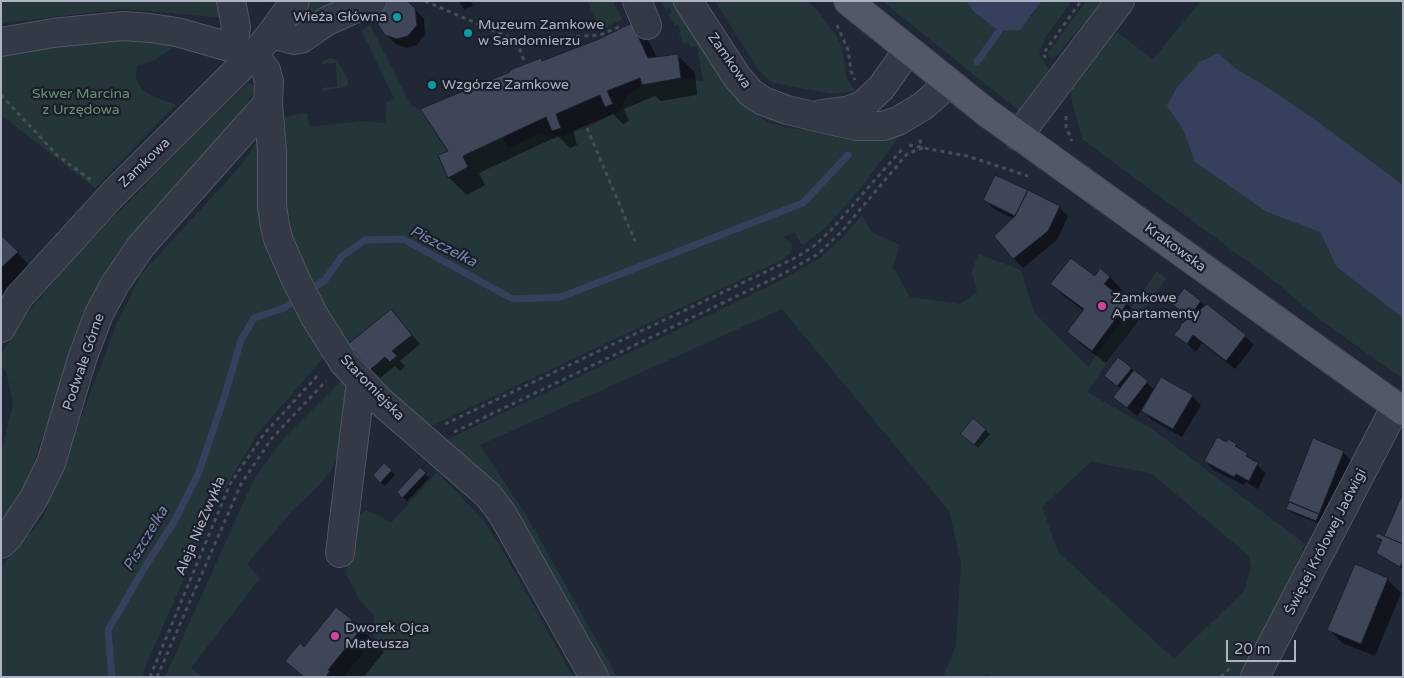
<!DOCTYPE html>
<html>
<head>
<meta charset="utf-8">
<style>
	body { margin:0 }
	#map { position:relative; width:1404px; height:678px; overflow:hidden; background:#202735; font-family:"Varela Round",sans-serif }
	canvas { display:block }
	.frame { position:absolute; inset:0; border:2px solid #aeb3c3; pointer-events:none }
	.scale { position:absolute; left:1226px; top:640px; width:70px; height:22px; box-sizing:border-box; border:2px solid #aeb3c3; border-top:0; padding-left:6px; font-size:15px; line-height:18px; white-space:nowrap; color:#aeb3c3; -webkit-text-stroke:4px #191e2a; paint-order:stroke }
</style>
</head>
<body>
<div id="map">
<canvas width="1404" height="678"></canvas>
<div class="frame"></div>
<div class="scale">20 m</div>
</div>
<script>
const g = document.querySelector('canvas').getContext('2d');
g.lineJoin = 'round';
function paint(path, color) { g.fillStyle = color; g.fill(path, 'evenodd'); }
const shape = rows => new Path2D(rows.map(r => 'M' + r).join(''));
function trace(path, color, width, dash) { g.strokeStyle = color; g.lineWidth = width; g.lineCap = dash ? 'butt' : 'round'; g.setLineDash(dash || []); g.stroke(path); }
function label(font, color, halo, rows, align = 'center') {
  g.font = font + ' "Varela Round",sans-serif'; g.lineWidth = 4.5; g.setLineDash([]); g.textBaseline = 'middle'; g.strokeStyle = halo; g.fillStyle = color; for (const [text, x, y, turn = 0] of rows) {
    g.save(); g.translate(x, y); g.rotate((+turn || 0) * Math.PI / 180); g.textAlign = isNaN(turn) ? turn : align; if (halo) g.strokeText(text, 0, 0); g.fillText(text, 0, 0); g.restore();
  }
}
paint(shape([
	[1,1,221,1,224,18,123,9,1,23],
	[311,1,334,1,316,20,298,27,297,19],
	[588,1,619,1,614,4,622,19,599,32],
	[661,1,673,1,723,76,743,105,768,122,787,128,899,137,857,193,826,227,805,244,801,244,795,232,784,237,792,245,791,253,780,261,427,428,370,370,385,357,390,362,392,351,412,334,391,309,348,344,305,271,289,233,284,203,284,117,307,113,310,127,361,121,385,123,387,102,394,98,361,30,370,25,411,105,421,110,447,151,438,155,449,178,468,167,463,156,503,137,508,148,541,133,553,139,587,128,621,110,626,97,642,85,681,78,703,81,697,46,690,47,688,43,684,44,679,33,681,30,678,25,675,26,668,15,672,13,669,8,666,10],
	[715,1,807,1,818,11,837,37,842,48,847,80,856,91,832,94,773,83,760,72],
	[882,1,966,1,973,11,1032,16,1042,1,1072,1,1045,38,1039,54,1049,69,1019,111],
	[1086,1,1101,1,1058,55,1050,58,1048,53],
	[1201,1,1403,1,1403,379,1315,316,1278,284,1082,139,1071,98,1073,76,1117,32,1153,59],
	[113,37,176,45,154,61,137,66,136,77,139,86,150,95,176,105,95,188,1,115,1,52],
	[331,58,337,60,348,80,348,84,345,87,322,91,322,88,337,86,336,63,322,64,323,61],
	[251,83,254,87,253,93,242,111,223,135,150,213,119,251,102,276,79,331,27,482,1,522,1,453,13,404,6,371,1,366,1,354,31,309,69,263,194,135,247,84],
	[259,139,263,141,257,187,260,218,267,244,289,297,325,356,259,432,220,496,141,677,1,677,1,567,43,518,117,323,142,273,237,170],
	[862,215,872,232,900,245,893,267,910,297,960,304,977,292,972,272,978,254,1021,270,1034,312,1088,367,1157,271,1166,278,1087,392,1152,429,1305,544,1277,611,1267,677,990,677,989,674,980,677,943,677,956,646,961,562,949,511,782,309,480,445,528,518,617,677,605,677,442,442,778,282,820,258,844,236],
	[1091,462,1151,473,1249,556,1251,568,1244,591,1174,659,1058,552,1042,507],
	[343,379,351,389,343,446,331,470,318,487,296,507,247,564,260,578,191,668,202,677,165,677,254,479,281,441],
	[437,472,484,521,503,551,573,677,343,677,374,640,374,616,359,599,346,573,353,537,353,523,365,510,380,516,391,523]
]), '#25363a');
paint(shape([
	[966,1,1042,1,1020,30,999,31,973,11],
	[1218,53,1235,68,1273,91,1318,122,1403,185,1403,318,1337,267,1320,232,1267,212,1195,162,1183,129,1167,106,1177,87,1200,62]
]), '#34405c');
paint(shape([
	[459,1,471,1,473,6,464,9],
	[415,9,424,19,425,34,417,45,407,48,396,44,386,35],
	[632,25,649,42,657,58,677,55,695,73,697,95,661,101,655,96,624,109,629,121,623,124,613,114,573,131,577,145,570,148,558,136,479,173,485,185,467,195,449,178,440,156,449,152,512,73,541,59,543,61,600,40],
	[985,200,1059,207,1068,216,1057,240,1023,268,1013,258,1014,219,994,209],
	[1,236,34,270,1,301],
	[1110,277,1123,291,1119,297,1141,317,1106,363,1082,345,1068,331,1084,311,1065,297,1052,284],
	[1184,289,1245,336,1254,345,1235,369,1202,343,1196,352,1176,334,1191,318,1173,304],
	[391,310,420,344,400,361,405,366,400,371,395,366,380,378,371,369],
	[1131,368,1155,390,1192,396,1201,405,1182,437,1152,420,1142,410,1137,416,1114,397,1121,389,1110,380],
	[973,420,990,434,978,448,966,438],
	[1227,443,1236,445,1266,473,1258,489,1246,482,1244,485,1214,470,1205,461],
	[1343,452,1352,461,1320,524,1292,513,1288,509,1290,502,1289,501],
	[384,465,395,475,385,486,374,475],
	[420,469,429,478,407,501,398,492],
	[1403,496,1403,569,1378,553,1382,542,1376,537,1385,538],
	[1355,566,1388,580,1401,593,1375,656,1342,643,1329,629],
	[337,609,362,629,384,652,364,677,303,677,287,661,304,649]
]), '#0007');
trace(shape([
	[977,62,999,31],
	[309,291,325,280,342,256,365,240,403,239,513,299,561,297,803,203,848,155],
	[112,677,108,630,148,562,174,522,199,472,224,398,241,340,254,318,284,308,298,298]
]), '#34405c', 7);
const building = shape([
	[385,1,407,1,415,8,417,25,408,36,397,39,385,35,378,25,378,10,385,1],
	[632,23,648,58,678,54,681,78,642,85,640,78,607,91,613,104,605,107,600,95,556,114,561,128,552,131,546,117,463,156,468,167,448,178,438,155,448,151,420,109,510,72,510,70,541,58,542,61,599,39,632,23],
	[995,175,1028,190,1015,216,983,200,995,175],
	[1028,190,1060,206,1048,231,1013,259,994,236,1015,216,1028,190],
	[1,235,18,252,1,268,1,235],
	[1071,258,1095,276,1100,268,1110,277,1104,284,1128,302,1092,351,1067,332,1084,309,1050,284,1071,258],
	[1184,288,1201,301,1189,317,1172,304,1184,288],
	[1207,304,1246,335,1226,361,1193,335,1187,344,1174,335,1181,326,1180,325,1207,304],
	[391,309,412,335,392,351,397,356,390,362,385,357,370,370,348,344,391,309],
	[1118,357,1132,368,1117,386,1104,376,1118,357],
	[1134,370,1148,381,1127,408,1113,397,1134,370],
	[1161,377,1193,395,1173,429,1141,411,1161,377],
	[973,418,986,429,974,445,960,434,973,418],
	[1217,437,1227,442,1228,439,1237,444,1235,446,1247,453,1246,456,1258,463,1249,481,1236,474,1234,477,1204,461,1217,437],
	[1313,438,1344,451,1319,514,1288,501,1313,438],
	[384,463,392,470,380,483,373,475,384,463],
	[420,467,426,473,402,498,397,492,420,467],
	[1403,493,1403,544,1384,536,1403,493],
	[1289,502,1319,514,1316,521,1286,509,1289,502],
	[1377,533,1403,544,1403,561,1400,567,1376,553,1382,540,1375,537,1377,533],
	[1355,564,1388,578,1361,644,1327,630,1355,564],
	[336,607,362,628,328,670,330,671,326,677,304,677,285,661,300,643,304,647,336,607]
]);
paint(building, '#3e4658');
trace(building, '#1b202d', 1);
const minor = shape([
	[231,1,236,27,233,48],
	[637,1,647,25],
	[688,1,737,77,751,93,763,101,787,110,856,126,883,126,898,121,923,106,949,83],
	[271,34,294,40,301,39,327,21,372,1],
	[1,42,53,33,123,26,150,28,177,32,233,48,251,56,261,64,266,70,269,82,268,103,272,152,272,206,275,226,278,239,296,280,315,317,344,363,379,400,488,495,503,515,594,677],
	[822,114,847,111,864,104,881,88,908,50],
	[1018,136,1120,1],
	[1,328,19,297,114,193,257,51,271,34,295,1],
	[1,544,9,536,34,498,51,463,82,359,99,314,115,284,141,246,268,103],
	[340,553,361,381],
	[1255,677,1396,406]
]);
const major = shape([
	[848,1,986,112,1403,411]
]);
trace(minor, '#515664', 30);
trace(major, '#3d4250', 30);
trace(shape([
	[425,1,517,41,600,35,621,26],
	[837,25,848,50,851,71,855,80],
	[517,41,525,64],
	[1046,58,1043,54,1081,1],
	[1,95,58,156,91,180],
	[1066,116,1066,127,1072,141],
	[587,128,635,241],
	[909,145,967,156,1028,176],
	[445,424,797,257,814,246,831,230,904,147],
	[454,432,783,274,818,254,842,231,907,154,922,148,919,136],
	[150,677,230,484,264,434,320,373],
	[157,677,241,484,272,438,326,381],
	[1221,677,1231,667]
]), '#425156', 3, [4, 4]);
trace(minor, '#343946', 28);
trace(major, '#515866', 28);
for (const [x, y, r, color] of [
	[397,17,5,"#0f9aa8"],
	[468,33,5,"#0f9aa8"],
	[432,85,5,"#0f9aa8"],
	[1102,306,5,"#d1479c"],
	[335,636,5,"#d1479c"]
]) { const dot = new Path2D(); dot.arc(x, y, r, 0, 2 * Math.PI); g.fillStyle = color; g.fill(dot); trace(dot, '#191e2a', 2); }
label('14px', '#aeb3c3', '#191e2a', [
	["Wieża Główna",387,17,"right"],
	["Muzeum Zamkowe",478,25],
	["w Sandomierzu",478,41],
	["Wzgórze Zamkowe",442,85],
	["Zamkowe",1112,298],
	["Apartamenty",1112,314],
	["Dworek Ojca",345,628],
	["Mateusza",345,644]
], 'left');
label('14px', '#aeb3c3', '#191e2a', [
	["Zamkowa",729,61,55],
	["Zamkowa",145,163,-44],
	["Krakowska",1175,248,36],
	["Podwale Górne",84,362,-71],
	["Staromiejska",372,388,46],
	["Aleja NieZwykła",201,526,-67],
	["Świętej Królowej Jadwigi",1326,542,-63]
]);
label('14px', '#679276', '#191e2a', [
	["Skwer Marcina",81,94],
	["z Urzędowa",81,110]
]);
label('italic 15px', '#7686aa', '#191e2a', [
	["Piszczelka",443,247,27],
	["Piszczelka",146,539,-59]
]);
</script>
</body>
</html>
